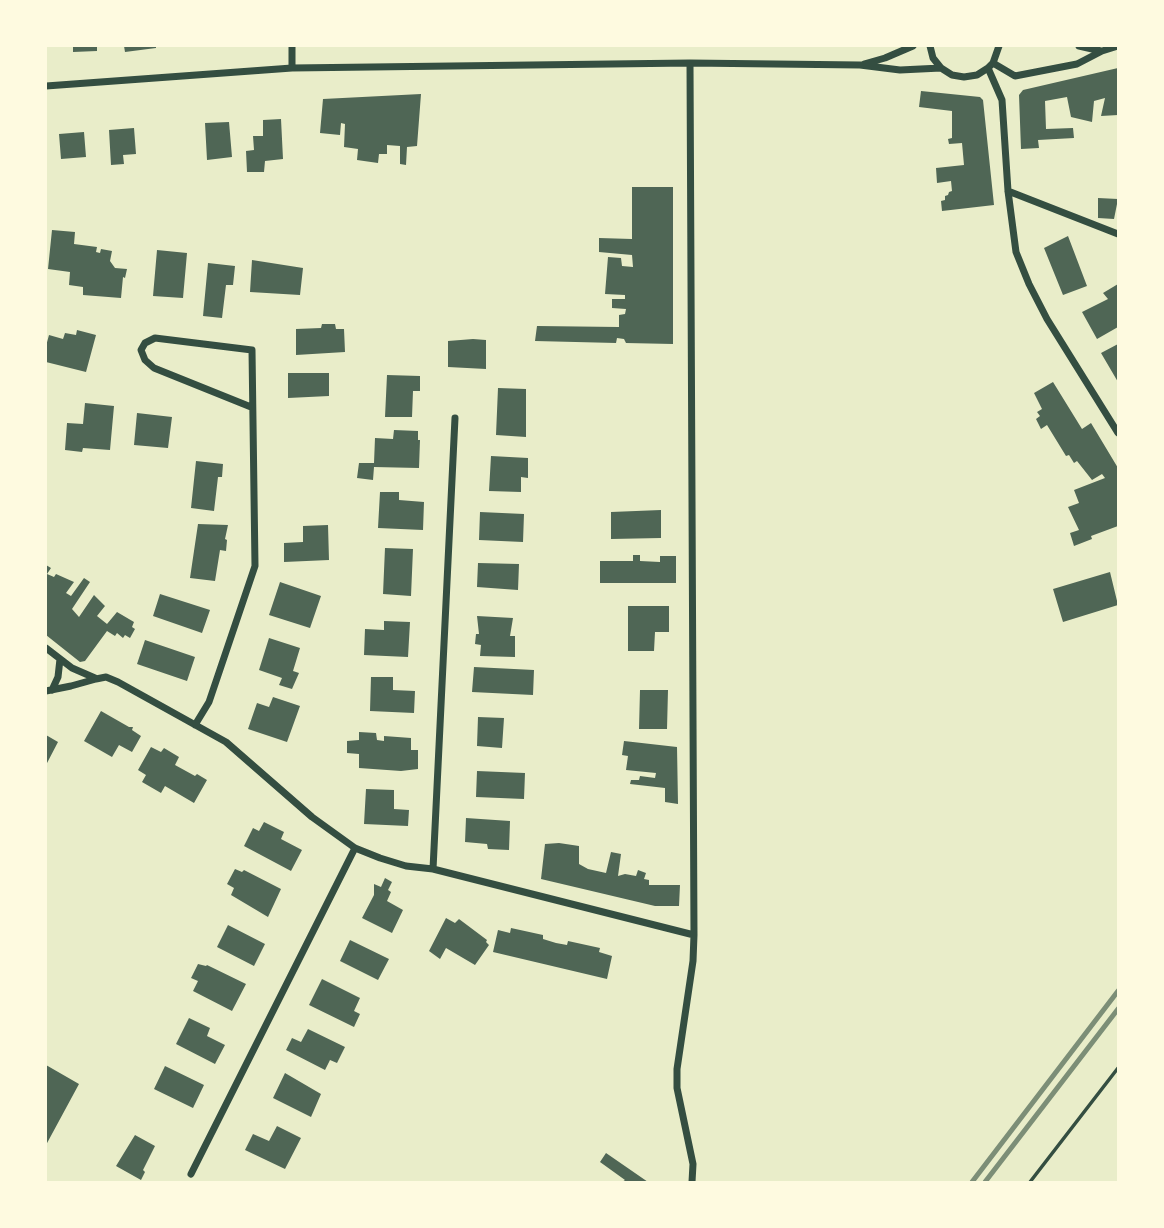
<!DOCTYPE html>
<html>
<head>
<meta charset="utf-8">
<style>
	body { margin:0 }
	#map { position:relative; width:1164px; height:1228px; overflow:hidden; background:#e9edc9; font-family:"Open Sans",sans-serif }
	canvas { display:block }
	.frame { position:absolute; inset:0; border:47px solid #fefae0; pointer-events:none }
</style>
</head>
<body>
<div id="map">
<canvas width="1164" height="1228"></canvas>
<div class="frame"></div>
</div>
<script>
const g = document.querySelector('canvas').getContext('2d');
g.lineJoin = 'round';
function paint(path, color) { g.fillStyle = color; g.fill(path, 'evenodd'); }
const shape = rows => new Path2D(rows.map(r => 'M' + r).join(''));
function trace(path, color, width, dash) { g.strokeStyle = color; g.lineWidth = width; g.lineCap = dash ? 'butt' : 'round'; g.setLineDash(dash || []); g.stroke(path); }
paint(shape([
	[73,46,97,46,97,51,73,52],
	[124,46,156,46,156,48,125,52],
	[1118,68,1118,115,1101,116,1105,98,1094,101,1092,122,1071,117,1067,97,1045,101,1046,129,1073,128,1074,138,1038,140,1039,148,1021,149,1019,95,1023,90],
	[921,91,980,97,983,100,994,205,942,211,941,201,945,200,945,196,948,195,949,192,952,191,951,181,937,183,936,168,964,165,962,143,949,144,948,139,952,138,952,111,919,107],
	[421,94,417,146,407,147,406,165,400,164,400,146,387,145,387,154,379,154,378,163,357,160,358,149,344,147,345,124,341,123,340,135,320,133,323,99],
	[281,119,283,159,265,161,264,172,247,172,246,151,254,150,253,136,263,136,263,120],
	[229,122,232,157,207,160,205,123],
	[134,128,136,154,123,155,124,164,111,165,109,130],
	[84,132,86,157,61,159,59,134],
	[632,187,673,187,673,344,626,343,624,339,617,338,616,343,535,341,537,326,619,327,619,315,625,314,626,309,612,308,612,299,625,299,625,295,605,294,608,257,621,258,622,266,633,267,632,255,599,252,599,238,632,239],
	[1098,198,1118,199,1114,219,1098,218],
	[52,230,75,232,74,244,97,247,96,252,100,253,101,249,112,251,110,261,115,268,127,269,125,278,123,277,121,298,83,295,83,287,69,285,70,272,48,269],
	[1068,236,1087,286,1063,295,1044,248],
	[157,250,187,253,183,298,153,296],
	[252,260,303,268,300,295,250,292],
	[208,263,235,266,233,285,226,285,222,318,203,316],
	[1118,284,1118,327,1097,339,1082,312,1108,299,1103,293],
	[322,324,335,324,336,329,344,329,345,352,296,355,296,329,321,328],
	[77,330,96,335,86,372,46,362,46,346,49,335,63,339,65,333,76,335],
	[473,339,486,340,486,369,448,367,448,341],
	[1118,344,1118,382,1101,353],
	[288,373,329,373,329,396,288,398],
	[387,375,420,376,420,391,413,391,412,417,385,417],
	[1053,382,1082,429,1091,423,1118,468,1118,526,1091,536,1092,539,1074,546,1070,533,1079,530,1068,507,1079,503,1074,490,1105,478,1102,474,1092,480,1077,461,1074,463,1069,455,1066,456,1047,425,1041,429,1036,419,1040,416,1037,412,1042,409,1034,393],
	[498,388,526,389,526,437,496,435],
	[85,403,114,406,110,450,83,448,82,452,65,450,67,423,83,424],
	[137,413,172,417,168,448,134,445],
	[394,430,418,431,418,440,420,440,419,468,374,467,373,480,357,478,359,463,374,463,375,438,393,439],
	[491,456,528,458,528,478,521,477,521,492,489,491],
	[196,461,223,464,222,477,218,477,214,511,191,508],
	[380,492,399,492,399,500,424,502,423,530,378,528],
	[661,510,661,538,611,539,611,512],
	[480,512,524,514,523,542,479,540],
	[198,524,228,525,225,539,227,540,226,551,220,550,215,581,190,578],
	[328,525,329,560,284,562,284,543,303,542,303,526],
	[385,548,413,549,411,596,383,594],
	[633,555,640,555,640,561,660,562,660,556,676,556,676,583,600,583,600,561,633,561],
	[478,563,519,564,518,590,477,587],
	[46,565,51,568,47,574,54,577,56,574,74,582,66,593,71,596,84,578,90,582,72,609,79,617,94,595,105,606,97,616,107,624,117,612,134,622,132,627,135,629,130,638,125,635,123,638,117,633,115,636,107,631,85,661,80,662,46,635],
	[1110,572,1118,605,1063,622,1053,589],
	[280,582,321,596,310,628,269,615],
	[160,594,210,610,202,633,153,616],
	[628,606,669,606,669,632,655,632,654,651,628,651],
	[477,616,513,618,510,636,515,636,515,657,480,656,481,645,475,644,476,634,479,634],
	[384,621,410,622,408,657,364,655,365,629,384,630],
	[269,638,300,648,293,671,299,673,292,689,279,685,282,678,259,670],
	[145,640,195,657,187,681,137,664],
	[474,667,534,670,533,695,472,692],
	[371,677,393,677,393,690,415,691,414,713,370,711],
	[640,690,668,690,667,729,639,729],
	[273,697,300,706,287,742,248,729,257,703,269,707],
	[101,711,129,727,133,727,132,730,141,736,132,752,119,745,112,757,84,741],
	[478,717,504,718,502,748,477,746],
	[359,732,376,733,377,740,384,741,384,736,411,738,411,750,418,750,418,769,401,771,359,768,359,754,347,753,347,741,359,740],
	[46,735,58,742,46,765],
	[624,741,677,747,678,804,665,802,665,788,630,784,631,780,639,780,640,776,655,778,656,773,626,770,628,756,622,755],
	[151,747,161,752,164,748,179,757,175,765,195,776,197,774,207,780,194,803,165,786,161,793,142,782,146,775,138,770],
	[477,771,525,773,524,799,476,797],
	[366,789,394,790,394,809,409,810,408,826,364,824],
	[466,818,510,821,509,850,488,849,487,844,465,842],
	[264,822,284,832,281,839,302,850,291,871,244,846,253,828,259,831],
	[559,843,579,846,579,864,588,869,606,873,611,852,621,854,618,876,625,874,636,876,638,870,646,873,644,879,649,880,649,885,680,885,679,906,655,906,541,879,545,844],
	[235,869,242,872,244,870,281,889,268,917,231,895,234,888,227,884],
	[385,878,392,882,388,890,391,892,387,901,403,910,392,933,362,918,374,895,374,884,381,887],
	[446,918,455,923,459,919,487,940,486,942,489,945,475,965,446,948,440,959,429,951],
	[228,925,265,944,254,966,217,947],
	[511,928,543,935,543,939,556,943,567,945,568,941,600,948,599,952,612,956,607,979,493,952,498,930,510,933],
	[350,940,389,959,378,980,340,961],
	[198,964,206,966,207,965,246,984,232,1011,193,991,198,981,191,978],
	[322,979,360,998,354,1011,360,1014,354,1027,309,1005],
	[189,1018,210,1028,207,1036,225,1045,215,1064,176,1044],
	[308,1029,345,1047,337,1063,330,1060,325,1070,286,1050,292,1038,301,1042],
	[46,1065,79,1084,46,1145],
	[165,1066,204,1085,193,1108,154,1089],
	[285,1073,321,1094,311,1117,273,1098],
	[277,1126,301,1138,285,1169,245,1150,253,1134,269,1141],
	[135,1135,155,1146,143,1170,145,1172,141,1180,116,1166],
	[606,1153,648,1182,622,1182,625,1180,600,1162]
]), '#4f6655');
trace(shape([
	[1030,1182,1118,1068]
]), '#344e41', 3.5);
trace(shape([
	[292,46,292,68],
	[930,46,933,58,941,68,952,75,964,77,977,75,988,68,993,63,999,46],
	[1079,46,1101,51],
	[690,63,694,935,693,961,677,1069,677,1088,693,1164,692,1182],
	[993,63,1015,76,1077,64,1102,51,1118,46],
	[864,64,885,58,913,46],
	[988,68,1002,100,1008,191,1016,252,1029,284,1047,319,1118,433],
	[46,86,292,68,690,63,860,65,900,70,941,68],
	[1008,191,1118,234],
	[46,648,72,668,95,678],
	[52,690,58,677,60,659],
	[46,691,71,686,96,679,106,677,118,682,226,742,312,817,355,848,380,858,406,866,433,869,694,935],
	[195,725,209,702,255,566,252,350,155,338,145,343,141,350,145,360,154,368,251,407],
	[433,869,455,418],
	[191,1174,355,848]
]), '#344e41', 7);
trace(shape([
	[972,1182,1118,991],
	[985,1182,1118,1009]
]), '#7c8e77', 5);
</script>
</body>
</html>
